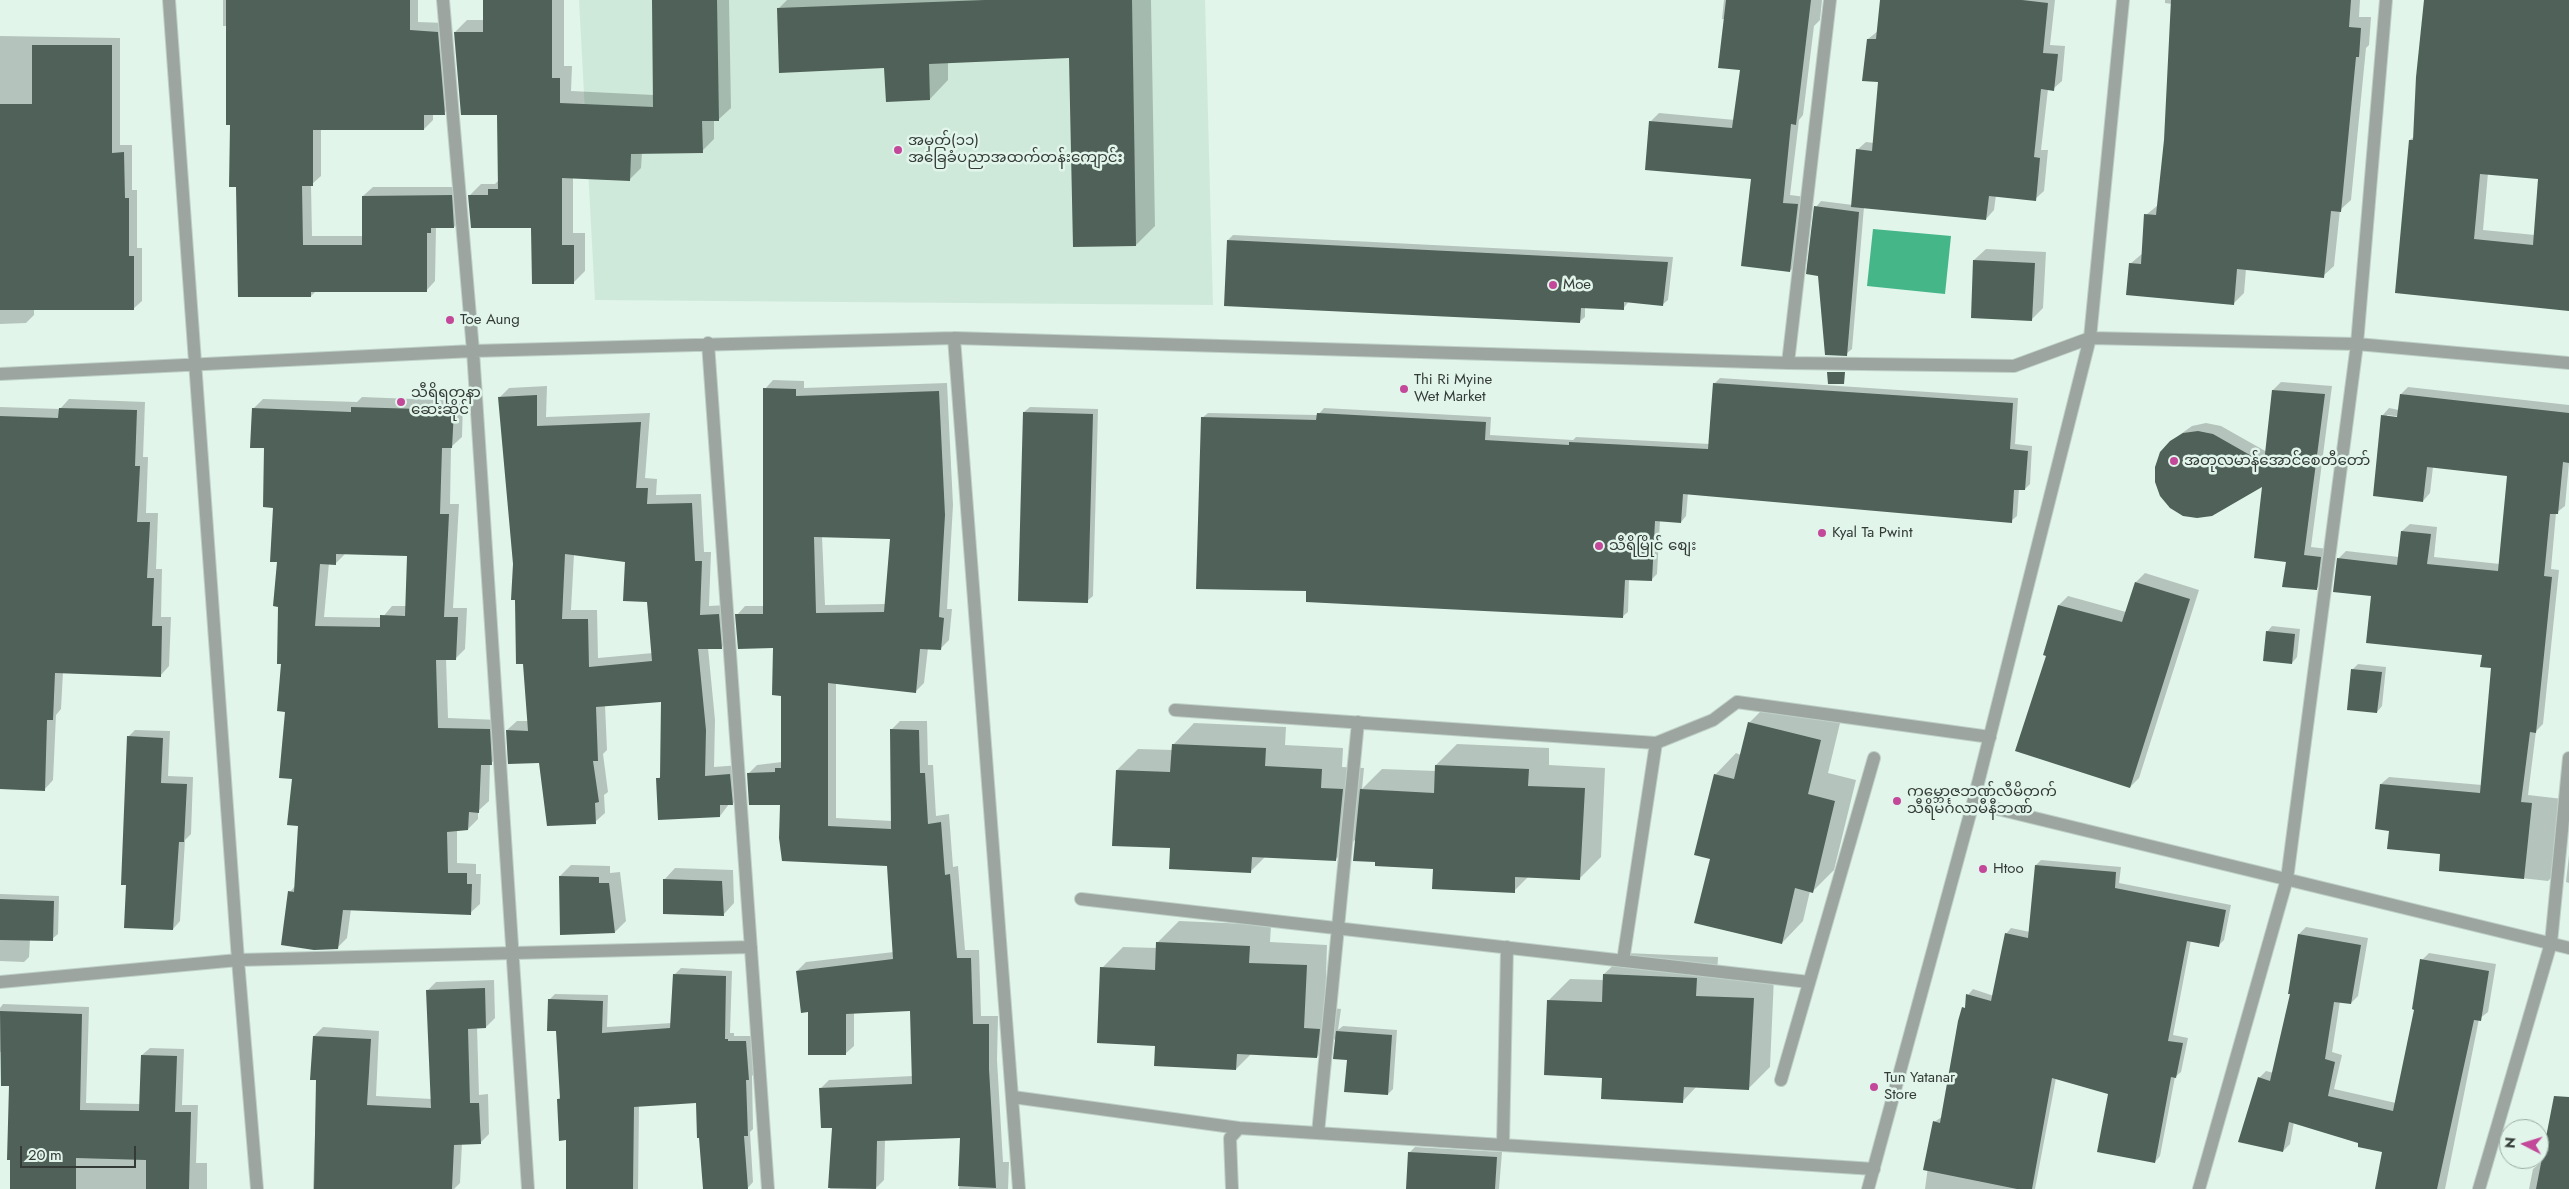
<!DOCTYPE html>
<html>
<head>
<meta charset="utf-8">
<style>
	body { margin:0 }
	#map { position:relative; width:2569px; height:1189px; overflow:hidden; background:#e1f5eb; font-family:Jost,sans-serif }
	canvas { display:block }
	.north { position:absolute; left:2499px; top:1119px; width:50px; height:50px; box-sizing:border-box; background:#e1f5eb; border:1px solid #9caba3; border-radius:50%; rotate:275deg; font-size:14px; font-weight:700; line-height:20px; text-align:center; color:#343b37 }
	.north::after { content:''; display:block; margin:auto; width:18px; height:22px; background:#c34899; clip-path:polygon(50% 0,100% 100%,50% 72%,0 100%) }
	.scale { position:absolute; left:20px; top:1146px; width:116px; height:22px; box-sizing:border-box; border:2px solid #343b37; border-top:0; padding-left:6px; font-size:15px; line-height:18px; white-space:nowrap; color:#343b37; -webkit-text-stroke:4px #e1f5eb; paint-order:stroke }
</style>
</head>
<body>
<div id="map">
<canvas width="2569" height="1189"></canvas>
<div class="north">N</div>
<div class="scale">20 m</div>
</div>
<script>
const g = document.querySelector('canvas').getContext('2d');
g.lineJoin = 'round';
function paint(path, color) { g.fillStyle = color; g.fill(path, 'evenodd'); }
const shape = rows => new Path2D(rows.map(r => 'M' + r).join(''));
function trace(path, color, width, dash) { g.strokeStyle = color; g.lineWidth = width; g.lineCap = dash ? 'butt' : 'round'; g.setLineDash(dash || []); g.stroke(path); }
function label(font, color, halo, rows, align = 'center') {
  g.font = font + ' Jost,"Noto Sans Myanmar",sans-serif'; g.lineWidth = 5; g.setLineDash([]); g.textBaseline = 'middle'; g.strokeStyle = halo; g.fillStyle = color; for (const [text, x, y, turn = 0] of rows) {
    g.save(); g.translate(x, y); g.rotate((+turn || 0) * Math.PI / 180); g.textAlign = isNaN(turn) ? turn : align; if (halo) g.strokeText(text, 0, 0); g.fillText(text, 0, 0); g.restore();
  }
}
paint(shape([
	[579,0,1205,0,1213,305,595,300]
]), '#cee9da');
paint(shape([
	[1873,229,1951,236,1945,294,1867,286]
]), '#44b688');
paint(shape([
	[223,0,418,0,418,22,446,23,453,104,444,113,433,113,433,120,424,129,321,129,321,176,311,185,312,236,363,236,363,196,373,187,460,187,463,218,454,227,436,227,435,281,426,291,316,291,311,296,231,124,228,26,223,26],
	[484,0,564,0,564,66,572,66,571,91,654,95,653,0,729,0,731,108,718,120,714,120,714,139,702,151,642,152,641,168,629,180,573,177,573,233,585,233,585,271,573,283,532,227,469,196,481,184,495,184,499,180,498,114,455,32,467,20,484,20],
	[787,0,1151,0,1155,226,1136,245,1071,57,948,62,948,80,930,99,886,67,778,9],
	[1724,0,1822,0,1820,20,1814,26,1803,115,1799,120,1790,195,1806,197,1798,263,1790,271,1752,178,1651,121,1659,113,1735,120,1741,69,1725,19,1722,19],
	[1881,0,2055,0,2050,45,2065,46,2062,81,2053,89,2048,89,2041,150,2048,150,2044,191,2035,199,1996,195,1994,210,1986,219,1864,207,1852,349,1846,354,1816,207,1821,201,1853,205,1857,150,1866,142,1874,143,1879,81,1868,39,1878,31],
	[2165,0,2360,0,2359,17,2371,17,2369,45,2366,48,2351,200,2340,210,2334,266,2323,276,2246,269,2244,293,2234,303,2130,264,2143,253,2146,215,2158,205,2165,140,2172,4,2165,3],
	[2426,0,2569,0,2569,309,2397,291,2410,140,2415,136],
	[2488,173,2540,178,2535,235,2483,230],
	[0,36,120,38,120,145,132,145,132,190,137,190,137,248,142,248,142,301,133,309,34,309,34,315,26,323,0,324],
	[1233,235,1673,257,1668,300,1662,305,1629,301,1623,309,1585,307,1585,317,1579,322,1228,240],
	[1986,249,2046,252,2043,308,2032,319,1974,260],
	[1720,378,2018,398,2015,444,2032,446,2030,484,2025,489,2019,489,2017,516,2011,521,1688,493,1686,516,1681,522,1660,520,1657,574,1651,580,1629,579,1628,612,1622,617,1307,590,1202,418,1208,413,1318,415,1324,408,1491,417,1490,435,1573,440,1576,437,1710,444,1714,384],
	[773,380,804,381,804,388,947,383,953,505,947,609,952,609,949,640,940,649,928,648,924,683,915,692,836,682,836,818,892,821,891,730,900,721,927,721,928,765,933,765,936,816,949,814,953,867,958,866,965,950,979,950,981,1016,998,1016,997,1060,1003,1162,1009,1162,1008,1189,959,1189,962,1136,885,1140,884,1180,875,1189,830,1189,833,1126,820,1089,829,1080,913,1076,911,1010,854,1012,854,1046,845,1054,809,1011,797,971,806,962,894,952,888,865,781,804,748,774,757,765,782,762,783,695,775,647,737,615,745,606,764,606,765,389],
	[822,536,892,538,886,604,825,605],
	[2281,382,2332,386,2311,547,2328,549,2324,581,2316,589,2287,560,2263,485,2171,441,2192,426,2206,423,2221,426,2267,452,2273,390],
	[547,386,546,417,650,413,645,478,657,479,656,495,701,494,704,552,711,552,709,606,728,605,731,638,721,648,708,648,715,720,714,767,740,765,742,794,732,804,729,804,720,816,658,779,662,775,662,700,605,705,607,750,603,754,608,792,604,795,605,813,595,822,540,762,507,730,517,721,529,721,500,397,509,388],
	[574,554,626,561,648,601,653,653,598,658,597,610,571,610],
	[2408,387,2569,405,2569,463,2565,506,2556,513,2551,569,2559,570,2543,724,2536,731,2528,795,2563,799,2556,873,2548,881,2440,869,2441,853,2390,830,2381,784,2389,777,2482,785,2492,667,2483,654,2372,594,2338,559,2346,551,2399,557,2402,531,2410,524,2437,527,2434,557,2500,564,2509,475,2433,467,2430,493,2423,501,2382,416,2389,408,2399,410,2401,394],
	[2387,415,2403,417,2387,417],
	[362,397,463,401,462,437,451,447,450,504,459,504,453,608,467,608,465,649,455,659,446,659,448,718,499,720,501,754,490,764,489,801,478,811,478,819,468,829,457,830,457,863,476,864,476,874,481,874,480,904,470,913,351,909,347,938,337,948,290,892,296,885,300,824,286,711,274,507,265,447,253,409,263,399,357,402],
	[345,554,408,555,406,606,392,606,382,618,324,617,329,563,335,564],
	[69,399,145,402,143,457,148,457,146,513,158,513,156,569,162,569,161,617,171,617,169,666,160,676,63,672,61,709,56,715,53,780,44,790,0,788,0,407,60,409],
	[1030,407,1098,409,1093,596,1087,601,1024,412],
	[2145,573,2199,590,2139,778,2130,787,2059,605,2068,596,2126,612,2136,582],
	[2272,626,2300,629,2297,657,2292,663,2267,632],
	[2358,664,2386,667,2382,706,2377,712,2352,670],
	[1770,702,1841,719,1828,773,1856,780,1834,870,1813,891,1810,891,1803,921,1782,943,1711,858,1715,775,1736,753,1741,755,1749,723],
	[1194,723,1286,727,1285,745,1343,748,1342,767,1364,768,1362,789,1382,769,1436,771,1436,765,1457,744,1549,748,1549,765,1605,768,1601,857,1580,878,1529,876,1514,891,1434,867,1376,861,1356,839,1336,859,1266,856,1251,871,1172,847,1117,770,1138,749,1173,750,1173,745],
	[135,730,170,731,168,776,193,777,191,834,185,840,180,921,173,929,127,884,128,737],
	[2569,855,2569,883,2566,882],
	[2041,860,2121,867,2119,883,2231,905,2224,940,2219,945,2191,940,2173,1035,2188,1038,2181,1072,2175,1077,2160,1156,2155,1162,2110,1093,2056,1078,2035,1189,1925,1189,1934,1122,1942,1117,1968,995,1973,989,1994,996,2006,934,2011,928,2030,932,2036,865],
	[571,865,610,866,610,873,620,872,626,921,615,932,560,876],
	[675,868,733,870,734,903,723,915,664,880],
	[0,894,59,896,58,934,52,939,30,939,29,957,24,962,0,961],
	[1179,921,1271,925,1270,942,1327,945,1325,1007,1341,1009,1338,1030,1343,1026,1397,1030,1393,1089,1388,1094,1348,1058,1337,1037,1317,1057,1251,1054,1236,1069,1156,1045,1102,968,1123,947,1157,948,1158,942],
	[2306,927,2368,938,2358,996,2351,1003,2340,1001,2332,1052,2342,1055,2334,1089,2396,1103,2416,1009,2422,960,2429,953,2496,964,2488,1012,2479,1019,2445,1189,2377,1189,2384,1151,2294,1122,2290,1144,2283,1151,2259,1078,2266,1071,2274,1073,2291,993,2299,934],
	[1626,953,1718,957,1717,975,1774,977,1770,1067,1749,1088,1697,1086,1683,1101,1603,1077,1549,1000,1570,979,1604,980,1604,974],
	[681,968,732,971,730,1033,734,1033,734,1036,752,1036,755,1073,752,1076,753,1129,750,1132,753,1182,747,1189,704,1189,698,1102,639,1105,638,1189,567,1189,567,1139,558,1099,561,1096,557,1030,549,1000,555,994,608,995,607,1027,672,1023,675,974],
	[494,980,495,1018,486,1027,477,1027,479,1095,488,1094,489,1134,480,1143,462,1143,460,1183,454,1189,313,1189,317,1079,314,1036,323,1027,379,1031,376,1096,432,1099,427,991,436,982],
	[3,1004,89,1007,86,1103,141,1104,142,1055,150,1048,184,1049,182,1105,198,1105,196,1163,207,1163,207,1189,10,1189,10,1085,3,1052,0,1052,0,1008],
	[2569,1101,2569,1189,2529,1189,2533,1169,2542,1161],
	[1415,1147,1502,1152,1499,1189,1408,1189,1409,1153]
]), '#0003');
paint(shape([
	[226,0,410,0,410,30,438,32,445,115,424,115,424,130,313,130,313,186,302,186,303,245,362,245,362,196,452,195,454,228,431,228,431,233,427,233,427,292,311,292,311,297,238,297,236,187,229,187,230,125,226,125],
	[483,0,552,0,552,78,560,78,560,103,653,107,652,0,717,0,719,121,702,121,703,153,631,154,630,181,562,178,562,245,574,245,574,284,532,284,531,228,471,228,468,195,488,195,488,189,498,189,497,115,461,115,454,32,483,32],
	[985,0,1132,0,1136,246,1073,247,1069,58,929,64,930,100,886,102,884,68,779,73,777,8],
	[1726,0,1811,0,1796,125,1791,124,1783,203,1798,204,1790,272,1741,266,1751,179,1645,170,1649,121,1732,128,1740,70,1718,68],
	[1880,0,2022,0,2048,3,2043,53,2058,54,2054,91,2041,89,2034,157,2040,158,2036,201,1989,196,1986,220,1851,207,1856,149,1872,151,1878,82,1862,81,1867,39,1876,39],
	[2171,0,2351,0,2349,27,2361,28,2359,57,2356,57,2341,212,2331,211,2324,278,2237,269,2234,305,2126,295,2129,263,2141,264,2144,214,2156,215,2164,140],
	[2424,0,2569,0,2569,311,2395,293,2409,140,2413,140,2416,77],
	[2480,174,2538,179,2533,245,2474,239],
	[32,45,112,45,112,153,124,152,125,198,129,198,129,256,134,256,134,310,0,310,0,104,32,104],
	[1814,206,1859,212,1847,356,1825,355,1818,276,1806,274],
	[1227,240,1668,262,1663,306,1624,302,1624,310,1581,308,1580,323,1224,306],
	[1973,260,2035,263,2032,321,1971,318],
	[1827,372,1845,372,1844,384,1828,384],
	[1713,383,2013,403,2010,449,2028,451,2025,490,2014,490,2012,523,1683,494,1681,523,1655,521,1652,581,1625,580,1623,618,1306,602,1306,591,1196,589,1201,417,1316,420,1317,413,1486,422,1485,440,1569,445,1569,442,1708,449],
	[763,388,796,389,796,396,939,391,945,515,939,617,944,618,941,650,920,649,916,693,828,683,828,826,891,829,890,729,919,730,920,773,925,773,928,824,941,822,945,875,950,874,957,958,971,958,973,1024,989,1024,989,1069,996,1188,958,1186,960,1138,877,1141,876,1189,828,1188,832,1128,821,1128,819,1088,912,1084,910,1011,846,1014,846,1055,808,1055,808,1012,801,1013,796,971,893,959,887,866,782,861,779,838,780,805,749,805,747,773,775,772,775,768,781,768,781,696,772,695,773,648,738,649,735,614,763,614],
	[814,537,890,539,884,612,816,613],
	[2272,390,2325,394,2304,555,2321,557,2317,590,2282,587,2286,562,2254,558,2262,487,2212,516,2197,518,2183,516,2170,508,2160,496,2155,482,2155,467,2160,452,2170,441,2183,433,2198,431,2213,434,2264,463],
	[2400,394,2569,413,2569,463,2563,462,2558,514,2550,514,2544,576,2552,577,2536,733,2530,732,2521,802,2532,803,2524,879,2439,871,2440,854,2387,849,2389,831,2375,829,2380,784,2480,793,2491,668,2480,667,2482,655,2366,643,2371,596,2333,592,2337,558,2397,565,2401,531,2431,534,2427,564,2498,571,2507,476,2427,467,2423,502,2373,496,2381,415,2397,417],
	[537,395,537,426,641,422,636,488,648,488,647,504,692,503,695,561,702,561,700,615,719,614,722,649,698,649,706,730,705,776,730,774,733,805,720,805,720,817,658,820,656,778,660,778,661,702,596,707,598,761,593,761,599,802,595,803,596,824,547,826,539,763,508,764,506,730,528,731,523,664,516,664,515,600,511,600,513,564,498,397],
	[565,554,625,562,623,601,647,602,652,661,589,667,588,619,562,619],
	[351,407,454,410,452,448,442,448,440,514,449,514,444,617,458,617,456,660,436,660,438,728,490,729,492,765,481,765,479,813,469,812,468,830,447,832,448,873,467,873,467,884,472,884,471,915,343,910,338,949,314,950,281,945,288,891,294,892,298,826,287,825,292,779,279,778,285,712,277,711,281,664,277,664,278,607,273,606,277,562,270,562,273,508,263,507,264,448,250,448,252,408,351,412],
	[336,554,407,556,405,616,380,615,380,627,315,626,320,564,336,565],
	[59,408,137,410,135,466,140,466,137,522,150,522,147,578,154,578,152,626,162,626,161,677,55,673,53,720,47,720,45,791,0,789,0,416,58,418],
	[1023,412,1093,414,1088,603,1018,601],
	[2135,582,2190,599,2130,788,2015,751,2046,656,2043,655,2058,605,2122,622],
	[2266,631,2295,634,2292,664,2263,661],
	[2351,669,2382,672,2377,713,2347,710],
	[1748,722,1821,740,1808,794,1835,801,1813,893,1795,888,1782,944,1694,923,1710,859,1694,855,1714,774,1734,779],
	[127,736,163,738,161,783,187,784,184,842,179,842,173,930,124,928,126,885,121,885],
	[1172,744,1266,748,1265,766,1322,769,1321,788,1343,789,1336,861,1252,857,1251,873,1169,869,1170,848,1112,846,1116,770,1170,772],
	[1435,765,1529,769,1528,786,1585,788,1580,880,1515,877,1515,893,1432,889,1433,869,1375,866,1375,862,1353,861,1360,789,1434,793],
	[2035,865,2116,872,2115,888,2226,910,2219,947,2187,941,2168,1041,2183,1043,2176,1078,2171,1077,2155,1163,2097,1152,2108,1094,2052,1078,2032,1189,2017,1189,1923,1170,1933,1121,1940,1123,1958,1021,1962,1007,1965,1008,1966,994,1991,1001,2005,933,2028,938],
	[559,876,599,877,599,883,609,883,615,933,560,935],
	[663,879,722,881,724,916,663,914],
	[0,899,54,901,53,941,0,940],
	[2298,934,2361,945,2351,1004,2334,1002,2325,1059,2335,1062,2328,1096,2393,1111,2414,1010,2412,1009,2420,959,2489,971,2481,1021,2474,1020,2437,1189,2375,1189,2382,1152,2358,1147,2358,1143,2289,1122,2283,1152,2238,1142,2258,1077,2270,1081,2290,994,2288,994],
	[1156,942,1250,946,1249,963,1307,965,1304,1028,1320,1029,1317,1058,1237,1054,1236,1070,1154,1066,1155,1046,1097,1043,1100,967,1155,970],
	[673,974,726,976,725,1039,728,1039,728,1041,746,1041,749,1080,746,1080,748,1136,744,1136,748,1189,703,1189,699,1138,697,1138,696,1103,634,1107,633,1189,566,1189,566,1140,559,1141,557,1099,560,1099,556,1031,547,1031,548,999,603,1001,602,1033,670,1028],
	[1603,974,1697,978,1696,996,1754,998,1749,1090,1684,1087,1683,1103,1601,1099,1602,1078,1544,1075,1547,1000,1602,1002],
	[485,988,486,1028,468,1029,470,1103,479,1103,481,1144,454,1145,452,1189,314,1189,316,1080,310,1080,313,1036,371,1039,367,1105,431,1108,426,990],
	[0,1011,82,1014,80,1110,139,1111,141,1055,177,1056,175,1112,191,1112,189,1189,146,1189,146,1160,76,1158,76,1189,10,1189,10,1160,7,1160,9,1086,1,1086],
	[1336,1031,1392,1035,1388,1095,1344,1092,1347,1060,1333,1059],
	[2554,1096,2569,1097,2569,1189,2536,1189],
	[1408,1152,1497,1157,1495,1189,1406,1189]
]), '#4f6158');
const service = shape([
	[1175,710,1656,743,1713,720,1737,702,1990,737],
	[1081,899,1809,982],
	[1623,961,1656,743],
	[1781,1080,1874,758],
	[1013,1097,1239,1128],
	[1318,1133,1358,722],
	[1503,1145,1507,947],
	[1232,1189,1230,1138,1239,1128,1874,1169]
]);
const minor = shape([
	[169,0,238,960,257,1189],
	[443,0,473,351,528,1189],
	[954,338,1019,1189],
	[708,343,768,1189],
	[1788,363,1830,0],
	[0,374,473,351,954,338,1788,363,2014,366,2090,338,2357,344,2569,363],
	[1973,803,2569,948],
	[0,982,238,960,751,947],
	[1868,1189,1973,803,2090,338,2123,0],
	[2199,1189,2287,879,2357,344,2386,0],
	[2479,1189,2551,943,2569,758]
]);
trace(service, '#bed0c7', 14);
trace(minor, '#bed0c7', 14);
trace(service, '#9ca5a0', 12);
trace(minor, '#9ca5a0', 12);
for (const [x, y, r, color] of [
	[898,150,5,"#c34899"],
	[1553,285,5,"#c34899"],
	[450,320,5,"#c34899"],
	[1404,389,5,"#c34899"],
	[401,402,5,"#c34899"],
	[2174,461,5,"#c34899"],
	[1822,533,5,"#c34899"],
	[1599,546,5,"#c34899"],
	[1897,801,5,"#c34899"],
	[1983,869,5,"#c34899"],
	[1874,1087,5,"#c34899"]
]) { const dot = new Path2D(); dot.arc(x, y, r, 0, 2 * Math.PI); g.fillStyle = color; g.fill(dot); trace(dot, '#e1f5eb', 2); }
label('15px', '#343b37', '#e1f5eb', [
	["အမှတ်(၁၁)",908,141],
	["အခြေခံပညာအထက်တန်းကျောင်း",908,158],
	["Moe",1563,285],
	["Toe Aung",460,320],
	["Thi Ri Myine",1414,380],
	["Wet Market",1414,397],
	["သီရိရတနာ",411,393],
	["ဆေးဆိုင်",411,410],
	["အတုလမာန်အောင်စေတီတော်",2184,461],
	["Kyal Ta Pwint",1832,533],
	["သီရိမြိုင် စျေး",1609,546],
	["ကမ္ဘောဇဘဏ်လီမိတက်",1907,792],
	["သီရိမင်္ဂလာမီနီဘဏ်",1907,809],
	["Htoo",1993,869],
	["Tun Yatanar",1884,1078],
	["Store",1884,1095]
], 'left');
</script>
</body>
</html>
